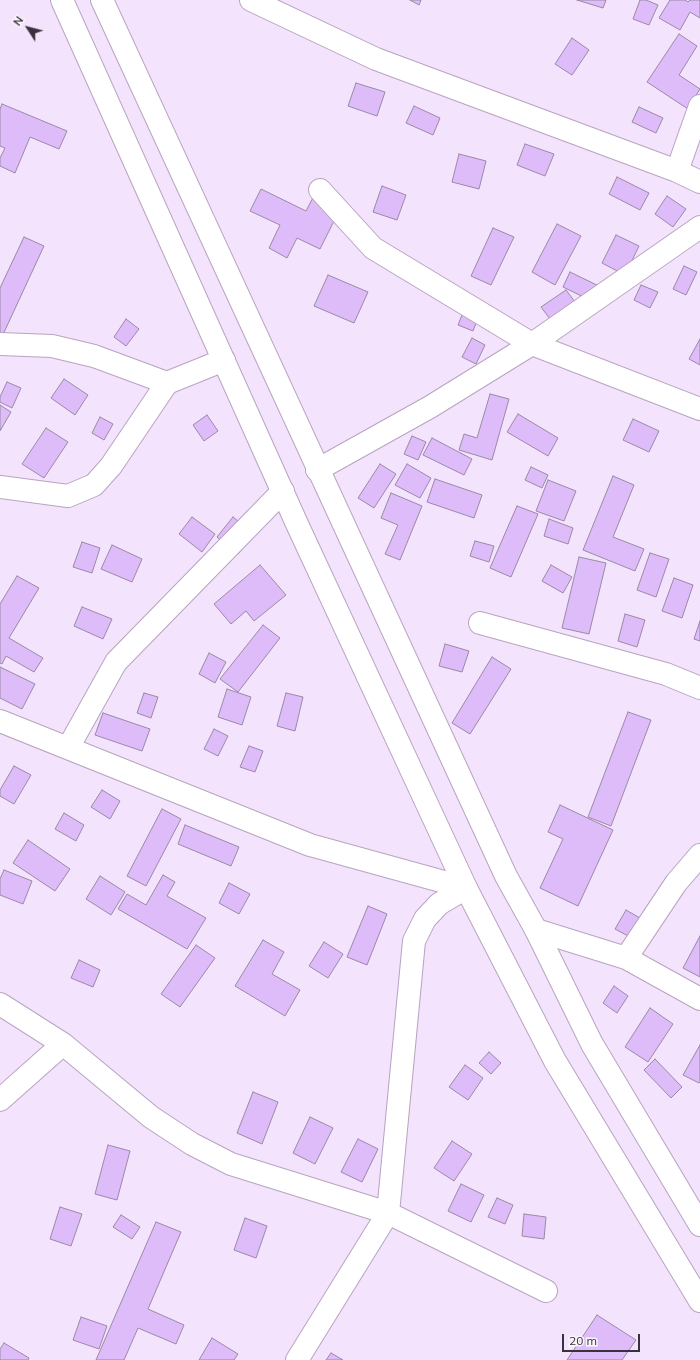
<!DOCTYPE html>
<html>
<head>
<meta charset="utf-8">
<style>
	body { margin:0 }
	#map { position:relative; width:700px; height:1360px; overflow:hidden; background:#f4e3fc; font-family:Mulish,sans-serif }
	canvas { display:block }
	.north { position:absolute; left:8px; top:8px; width:40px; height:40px; -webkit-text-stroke:3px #faf6fc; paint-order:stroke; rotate:306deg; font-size:11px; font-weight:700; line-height:16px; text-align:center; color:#39313d }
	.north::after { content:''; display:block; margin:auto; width:14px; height:18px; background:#39313d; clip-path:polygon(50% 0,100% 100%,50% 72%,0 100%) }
	.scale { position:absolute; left:562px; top:1334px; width:78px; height:18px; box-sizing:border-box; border:2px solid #39313d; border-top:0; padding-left:5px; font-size:12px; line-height:14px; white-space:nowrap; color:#39313d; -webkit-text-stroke:3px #faf6fc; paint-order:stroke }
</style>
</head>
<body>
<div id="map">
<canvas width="700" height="1360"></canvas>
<div class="north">N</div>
<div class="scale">20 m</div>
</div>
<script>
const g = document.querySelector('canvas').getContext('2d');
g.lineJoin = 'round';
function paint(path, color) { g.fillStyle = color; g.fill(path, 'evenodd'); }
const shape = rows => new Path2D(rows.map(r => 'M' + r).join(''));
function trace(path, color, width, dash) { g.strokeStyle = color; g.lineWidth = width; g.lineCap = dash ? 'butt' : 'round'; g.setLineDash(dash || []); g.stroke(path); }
const building = shape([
	[410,0,421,0,419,5,410,0],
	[577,0,606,0,603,8,577,0],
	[640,0,646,0,658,5,649,25,633,19,640,0],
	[670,0,685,0,688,2,690,0,700,0,700,18,690,12,680,30,659,18,670,0],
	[679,34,697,46,679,75,700,89,688,109,647,82,679,34],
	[572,38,589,50,572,75,555,64,572,38],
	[356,83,385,92,377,116,348,106,356,83],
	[2,104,67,131,59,149,30,137,15,173,0,166,0,158,5,148,0,146,0,109,2,104],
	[414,106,440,118,433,135,406,123,414,106],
	[639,107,663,118,656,133,632,122,639,107],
	[525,144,554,154,545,176,517,165,525,144],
	[459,154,486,161,479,189,452,182,459,154],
	[617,177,649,193,640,210,609,194,617,177],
	[382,186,406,195,397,220,373,212,382,186],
	[318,188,344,201,320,249,297,238,287,258,269,248,280,225,250,211,261,189,306,211,318,188],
	[667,196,686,209,673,227,655,214,667,196],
	[557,224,581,236,555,285,532,272,557,224],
	[493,228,514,237,491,285,471,276,493,228],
	[616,235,639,246,625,275,602,263,616,235],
	[24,237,44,246,0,341,0,288,24,237],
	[684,266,697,272,686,295,673,289,684,266],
	[570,272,605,289,598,304,563,287,570,272],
	[328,275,368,292,354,323,314,306,328,275],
	[641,285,658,292,650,308,634,300,641,285],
	[566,290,581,310,556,327,541,307,566,290],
	[466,305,481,310,473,331,458,325,466,305],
	[126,319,139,329,126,346,114,337,126,319],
	[472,338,485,345,476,364,462,357,472,338],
	[700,339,700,365,689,359,700,339],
	[64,379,88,395,75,415,51,398,64,379],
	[7,382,21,388,12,408,0,402,0,397,7,382],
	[490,394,509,399,492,460,459,450,464,434,477,438,490,394],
	[0,405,11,412,0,431,0,405],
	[518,414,558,438,548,456,507,432,518,414],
	[207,415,218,431,204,441,193,425,207,415],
	[100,417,113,424,104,440,92,433,100,417],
	[633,419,659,431,649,452,623,440,633,419],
	[46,428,68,442,44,478,22,464,46,428],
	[412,436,426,442,418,460,404,454,412,436],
	[432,438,472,459,464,475,423,455,432,438],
	[380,464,396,474,374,508,358,498,380,464],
	[407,464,431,478,420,498,395,485,407,464],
	[531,467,548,475,542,488,525,480,531,467],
	[613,476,634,485,613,537,644,549,635,571,583,550,613,476],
	[435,479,482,495,474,518,427,502,435,479],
	[548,480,576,491,564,521,536,511,548,480],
	[391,493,422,506,400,560,385,554,398,525,381,518,391,493],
	[517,506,538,514,511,577,490,568,517,506],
	[192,517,215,534,202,552,179,534,192,517],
	[233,517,254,534,238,554,217,537,233,517],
	[549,519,573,528,568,544,544,536,549,519],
	[475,541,494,546,489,562,470,556,475,541],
	[82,542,100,548,92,573,73,567,82,542],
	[112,545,142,559,132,582,101,569,112,545],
	[650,553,669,559,656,597,637,590,650,553],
	[579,557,606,563,589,634,562,628,579,557],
	[260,565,286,595,254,621,246,611,231,624,214,604,260,565],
	[551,565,572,577,563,593,542,581,551,565],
	[17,576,39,588,9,638,43,658,34,672,6,656,2,664,0,663,0,604,17,576],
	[674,578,693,585,682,618,662,611,674,578],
	[82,607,112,619,103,639,74,626,82,607],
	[625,614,645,620,637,647,618,641,625,614],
	[700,621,700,641,694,639,700,621],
	[263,625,280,638,238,692,220,679,263,625],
	[445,644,469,651,462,672,439,666,445,644],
	[209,653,226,662,215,683,199,674,209,653],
	[492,657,511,669,470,734,452,723,492,657],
	[0,667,35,684,22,709,0,698,0,667],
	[227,689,251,697,242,725,218,717,227,689],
	[144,693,158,697,151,718,137,713,144,693],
	[286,693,303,697,295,731,277,726,286,693],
	[628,712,651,720,611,826,588,817,628,712],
	[103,713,150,729,142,751,95,735,103,713],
	[214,729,228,736,218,756,204,749,214,729],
	[249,746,263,751,255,772,240,767,249,746],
	[14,766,31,775,14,804,0,796,0,790,14,766],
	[102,790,120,801,110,819,91,807,102,790],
	[560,805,613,830,578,906,540,888,563,839,548,832,560,805],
	[162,809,181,819,146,886,127,876,162,809],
	[64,813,84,825,76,841,55,829,64,813],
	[185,825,239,847,231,866,178,844,185,825],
	[28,840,70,869,55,891,13,863,28,840],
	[4,870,32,881,23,904,0,895,0,879,4,870],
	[163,875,175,882,167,896,206,918,187,949,118,909,127,894,146,905,163,875],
	[100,876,125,892,111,915,86,899,100,876],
	[229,883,250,894,239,914,219,903,229,883],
	[368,906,387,914,367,965,347,957,368,906],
	[626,910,640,918,630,937,615,929,626,910],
	[700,936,700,977,683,968,700,936],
	[263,940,284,952,272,974,300,990,285,1016,235,986,263,940],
	[324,942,343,954,328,978,309,966,324,942],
	[196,945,215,958,180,1007,161,994,196,945],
	[79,960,100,970,93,987,71,978,79,960],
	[614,986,628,996,617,1013,603,1003,614,986],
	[650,1008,673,1024,648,1062,625,1047,650,1008],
	[700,1045,700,1082,699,1083,683,1075,700,1045],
	[489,1052,501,1063,491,1074,479,1063,489,1052],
	[655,1059,682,1087,671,1098,644,1070,655,1059],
	[465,1065,483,1078,468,1100,449,1087,465,1065],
	[253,1092,278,1102,262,1144,237,1133,253,1092],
	[310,1117,333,1128,315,1164,293,1153,310,1117],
	[358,1139,378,1149,362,1182,341,1172,358,1139],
	[452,1141,472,1154,454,1181,434,1168,452,1141],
	[108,1145,130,1151,117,1200,95,1194,108,1145],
	[461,1184,484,1195,471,1222,448,1211,461,1184],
	[497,1198,513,1205,505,1224,488,1217,497,1198],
	[60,1207,82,1214,71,1246,50,1239,60,1207],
	[524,1214,546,1217,544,1239,522,1236,524,1214],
	[121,1215,140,1227,132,1239,113,1227,121,1215],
	[245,1218,267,1226,256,1258,234,1250,245,1218],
	[156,1222,181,1232,148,1309,184,1325,176,1344,138,1328,124,1360,96,1360,156,1222],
	[597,1315,636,1340,622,1360,567,1360,597,1315],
	[81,1317,107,1326,99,1349,73,1340,81,1317],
	[212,1338,238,1354,234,1360,199,1360,212,1338],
	[4,1343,29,1358,28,1360,0,1360,0,1349,4,1343],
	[331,1353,343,1360,326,1360,331,1353]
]);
paint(building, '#debcf9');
trace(building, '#9989a6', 1);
const minor = shape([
	[251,0,376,59,677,171,700,182],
	[677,171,700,106],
	[320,190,373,248,532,344,700,409],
	[0,344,52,346,94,356,167,383,224,360],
	[317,470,430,407,532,344,700,227],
	[0,487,68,496,94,485,111,466,167,383],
	[480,623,666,674,700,688],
	[0,721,310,845,466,888],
	[68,748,116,662,283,491],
	[536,930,626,958,700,999],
	[626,958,676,883,700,855],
	[0,1004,63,1044,151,1117,192,1144,231,1164,388,1213,546,1291],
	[0,1100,63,1044],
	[297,1360,388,1213,414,941,425,919,439,904,466,888]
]);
const major = shape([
	[62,0,297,524,466,888,555,1061,700,1301],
	[102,0,506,876,536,930,592,1044,700,1225]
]);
trace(minor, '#b8a4c0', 24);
trace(major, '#b8a4c0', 24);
trace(minor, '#fff', 22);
trace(major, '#fff', 22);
</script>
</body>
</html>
